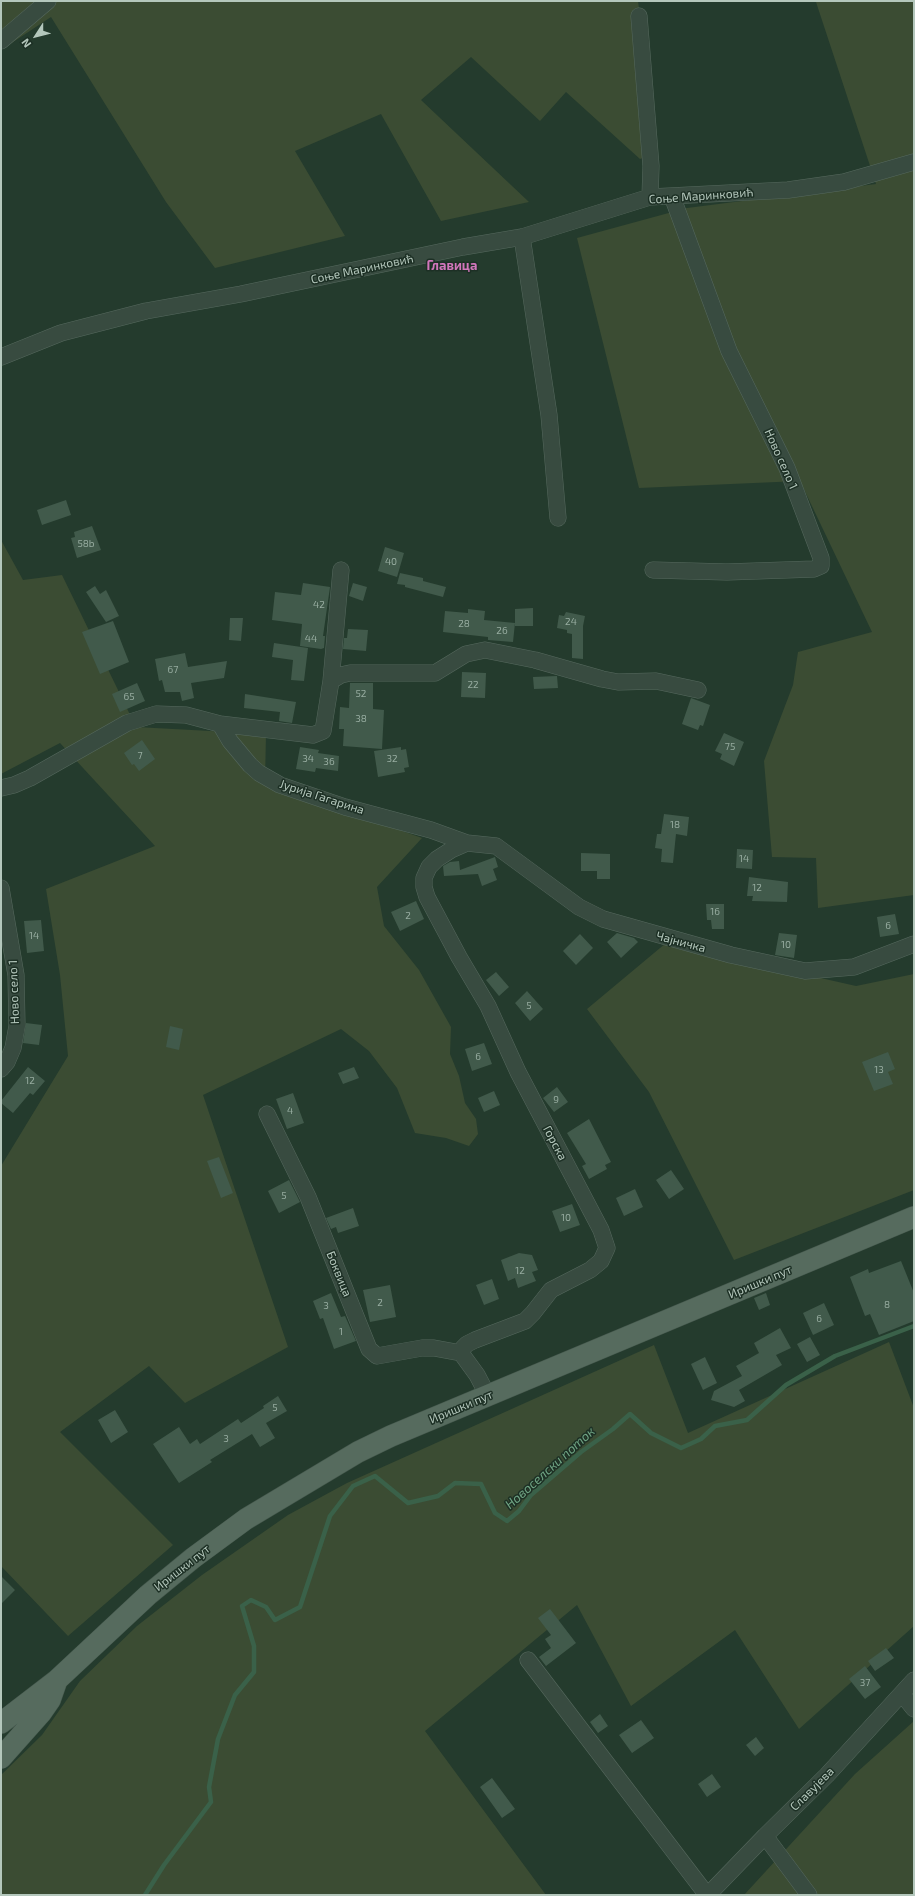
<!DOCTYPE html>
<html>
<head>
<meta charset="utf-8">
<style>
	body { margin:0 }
	#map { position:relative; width:915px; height:1896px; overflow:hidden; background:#243b2d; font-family:"Exo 2",sans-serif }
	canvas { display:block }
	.frame { position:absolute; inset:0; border:2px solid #b4c7bc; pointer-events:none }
	.north { position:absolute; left:16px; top:16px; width:40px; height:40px; -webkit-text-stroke:3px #1d3025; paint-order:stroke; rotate:234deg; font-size:11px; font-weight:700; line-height:16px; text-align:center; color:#b4c7bc }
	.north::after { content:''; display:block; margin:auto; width:14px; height:18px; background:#b4c7bc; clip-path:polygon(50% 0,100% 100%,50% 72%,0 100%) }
</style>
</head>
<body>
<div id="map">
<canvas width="915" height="1896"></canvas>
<div class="frame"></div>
<div class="north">N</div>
</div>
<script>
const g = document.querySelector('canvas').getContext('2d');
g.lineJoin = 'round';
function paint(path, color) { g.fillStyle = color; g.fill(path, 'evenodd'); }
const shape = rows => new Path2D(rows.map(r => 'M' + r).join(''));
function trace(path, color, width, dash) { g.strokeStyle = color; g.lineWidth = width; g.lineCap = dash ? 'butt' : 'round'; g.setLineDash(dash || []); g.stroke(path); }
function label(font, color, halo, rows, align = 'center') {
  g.font = font + ' "Exo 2",sans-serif'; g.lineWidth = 3; g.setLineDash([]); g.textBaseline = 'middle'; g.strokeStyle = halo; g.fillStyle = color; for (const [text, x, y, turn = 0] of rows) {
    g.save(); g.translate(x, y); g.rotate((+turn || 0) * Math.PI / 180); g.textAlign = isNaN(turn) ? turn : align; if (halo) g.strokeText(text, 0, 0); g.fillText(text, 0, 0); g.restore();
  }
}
paint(shape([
	[1,1,638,1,658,152,640,159,566,92,540,121,471,57,421,100,529,202,441,221,381,114,295,151,345,236,215,268,166,202,51,17,1,50],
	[807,1,914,1,914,895,818,908,816,858,772,857,764,761,793,685,798,652,872,632,800,481,639,488,577,238,687,208,876,184,816,2],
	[1,540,23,580,62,575,136,727,266,734,265,782,422,838,377,887,384,926,419,970,451,1027,450,1054,459,1076,465,1103,476,1119,478,1134,469,1146,446,1138,415,1133,397,1088,369,1051,341,1029,203,1095,288,1347,185,1403,149,1366,60,1432,173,1545,68,1636,1,1566,1,1166,68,1056,60,975,46,889,155,846,60,743,1,774],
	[666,943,856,986,914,974,914,1190,734,1260,649,1092,587,1009],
	[889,1342,914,1408,914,1626,799,1729,735,1630,631,1706,577,1605,425,1731,546,1895,1,1895,1,1775,42,1735,80,1681,137,1626,202,1575,288,1515,347,1483,654,1345,688,1433],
	[914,1721,914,1895,744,1895,855,1774]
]), '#3b4c33');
trace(shape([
	[145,1895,164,1865,211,1802,209,1787,218,1739,235,1695,254,1672,254,1646,242,1606,251,1600,266,1607,275,1620,300,1607,330,1516,353,1486,375,1476,408,1503,438,1496,455,1483,481,1484,495,1513,507,1521,519,1511,531,1495,581,1452,613,1429,630,1414,651,1433,681,1448,701,1439,715,1426,747,1420,786,1385,835,1356,914,1326]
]), '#3a6149', 4.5);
paint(shape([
	[66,500,71,515,42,525,37,510],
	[92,526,101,550,77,558,71,538,75,537,74,532],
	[385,547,404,553,397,577,378,571],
	[400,573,423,578,423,581,446,587,443,597,405,587,405,585,397,584],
	[303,583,330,587,323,636,325,636,324,648,321,649,300,646,302,624,272,620,275,592,301,595],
	[353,583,367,587,363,601,349,596],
	[95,586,100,594,106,590,119,616,106,622,86,592],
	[533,608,533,626,515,626,515,623,513,642,488,640,488,637,443,632,445,611,468,613,468,609,485,611,484,620,515,623,515,609],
	[566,612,585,616,583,626,583,659,572,658,572,634,567,633,567,630,557,628,559,615,564,616],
	[230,618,243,618,241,641,229,640],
	[113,621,129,662,100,674,82,632],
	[348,629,368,630,366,651,343,649,344,638,347,638],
	[274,643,308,648,304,681,291,680,293,660,272,657],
	[185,653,188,667,227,661,224,678,191,683,194,698,182,701,180,692,165,692,162,680,159,681,155,659],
	[462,672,486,673,485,698,461,697],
	[557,676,558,688,534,689,533,677],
	[137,683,145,701,120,712,112,694],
	[350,683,373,683,373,709,384,710,382,749,343,746,344,729,339,729,340,707,349,708],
	[245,694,296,702,292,723,279,721,280,712,244,708],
	[691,698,710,705,703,726,700,725,698,730,682,724],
	[724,733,744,742,734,766,720,759,722,754,715,751],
	[142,740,155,759,139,771,134,764,132,765,124,753],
	[300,747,319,750,318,753,339,756,338,771,316,768,315,772,296,769],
	[401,747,401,750,406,749,409,767,404,768,405,772,378,777,374,751],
	[664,814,689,817,687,836,676,834,673,863,661,862,662,849,655,848,657,834,661,834],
	[737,849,753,850,752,869,736,868],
	[581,853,610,854,610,879,597,879,597,871,581,871],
	[495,857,498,867,493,869,497,880,482,886,478,874,444,876,443,866,450,862,459,861,460,870],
	[749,877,788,882,787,902,752,901,753,896,747,896],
	[416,901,424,919,400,931,391,912],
	[706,904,724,904,724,929,712,929,711,920,707,920],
	[895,914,899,934,880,937,877,917],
	[41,920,44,951,27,953,24,921],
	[617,933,634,938,638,942,621,958,607,942],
	[779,933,797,935,794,958,775,955],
	[580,934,593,948,576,965,563,951],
	[496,972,509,987,499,996,486,980],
	[527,991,543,1009,530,1021,515,1003],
	[26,1023,42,1025,39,1045,23,1043],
	[170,1026,183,1029,179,1050,166,1047],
	[484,1043,492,1064,472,1071,465,1049],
	[888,1052,895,1069,888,1072,893,1084,874,1091,862,1062],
	[28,1067,45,1081,33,1095,30,1093,13,1113,1,1103,1,1101],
	[354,1067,359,1078,343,1084,338,1073],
	[557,1087,568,1102,554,1112,543,1098],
	[494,1091,500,1105,484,1112,478,1098],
	[293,1093,304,1123,287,1129,276,1099],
	[589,1119,611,1162,605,1165,607,1169,589,1179,582,1166,586,1164,567,1133],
	[219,1157,233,1193,221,1198,207,1161],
	[671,1170,684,1189,669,1199,656,1180],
	[289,1180,300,1202,279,1213,268,1191],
	[635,1189,643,1207,624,1216,616,1198],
	[572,1204,580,1225,560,1232,552,1211],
	[353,1208,359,1226,338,1233,336,1227,331,1229,326,1218],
	[519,1253,532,1255,538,1270,532,1272,536,1281,518,1288,515,1278,508,1281,501,1260],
	[901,1261,914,1293,914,1321,879,1335,870,1314,865,1316,850,1277,868,1269,869,1273],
	[492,1279,499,1299,484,1305,476,1285],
	[390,1285,396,1317,370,1322,363,1290],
	[331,1293,341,1317,345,1316,356,1341,334,1349,323,1318,320,1319,313,1301],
	[766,1293,770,1305,759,1310,754,1298],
	[824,1303,834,1325,813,1335,803,1313],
	[780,1328,791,1348,776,1355,782,1365,739,1390,745,1401,734,1407,711,1400,714,1391,742,1376,736,1366,759,1353,754,1343],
	[810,1337,820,1355,807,1362,797,1344],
	[705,1357,717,1383,703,1390,691,1364],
	[278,1396,287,1411,266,1423,275,1438,260,1447,252,1434,210,1460,212,1462,179,1483,153,1444,179,1427,190,1444,197,1439,200,1444,238,1419,241,1423,264,1408,263,1406],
	[115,1410,128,1432,111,1443,98,1420],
	[1,1576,15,1590,1,1604],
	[550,1609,576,1643,546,1666,539,1657,551,1648,545,1639,551,1635,538,1618],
	[886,1648,894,1658,875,1671,868,1661],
	[865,1666,881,1687,865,1699,849,1679],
	[600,1714,608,1726,598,1733,590,1722],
	[641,1720,654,1738,632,1753,619,1735],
	[756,1737,764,1748,755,1756,746,1745],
	[712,1774,721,1787,707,1797,698,1784],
	[492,1778,515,1809,502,1818,480,1787]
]), '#415a4b');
const minor = shape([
	[639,16,651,166,650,197],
	[1,41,48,1],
	[522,237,549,415,558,518],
	[1,357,61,333,146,311,241,294,463,247,522,237,650,197,788,190,844,182,914,162],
	[653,570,727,572,814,569,821,566,821,558,787,468,729,351,672,196],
	[331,681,341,675,350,673,435,673,466,654,485,650,535,660,602,679,618,682,656,681,698,690],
	[220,724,313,735,323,731,331,681,341,570],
	[1,788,14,785,30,778,127,723,156,714,186,715,220,724,230,741,250,765,259,773,280,785,345,807,431,830,467,843,496,846,579,907,603,919,731,955,805,971,854,967,914,944],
	[467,843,451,850,437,859,429,867,424,878,424,887,427,897,459,957,488,1006,518,1072,601,1230,607,1248,601,1261,590,1270,551,1290,533,1313,525,1321,475,1340,467,1344,463,1348,461,1353,477,1375,488,1396],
	[1,888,16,975,17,1026,13,1048,7,1062,1,1069],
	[267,1114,308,1197,369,1349,377,1356,422,1348,434,1348,461,1353],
	[528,1660,707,1895],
	[902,1694,914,1709],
	[765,1836,809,1895],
	[708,1895,765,1836,827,1775,914,1680]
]);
const major = shape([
	[1,1723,57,1680,148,1595,193,1558,246,1519,358,1452,391,1436,914,1217],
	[1,1758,41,1713,50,1700,57,1680]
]);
trace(minor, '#56695e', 17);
trace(major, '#44574c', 22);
trace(minor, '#384b40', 16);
trace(major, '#566b5e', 21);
label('10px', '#97aca0', null, [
	["58b",86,544],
	["40",391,562],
	["42",319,605],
	["24",571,622],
	["28",464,624],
	["26",502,631],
	["44",311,639],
	["67",173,670],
	["22",473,685],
	["52",361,694],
	["65",129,697],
	["38",361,719],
	["75",730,747],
	["7",140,756],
	["34",308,759],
	["32",392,759],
	["36",329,762],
	["18",675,825],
	["14",744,859],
	["12",757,888],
	["16",715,912],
	["2",408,916],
	["6",888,926],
	["14",34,936],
	["10",786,945],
	["5",529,1006],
	["6",478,1057],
	["13",879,1070],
	["12",30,1081],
	["9",556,1100],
	["4",290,1111],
	["5",284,1196],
	["10",566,1218],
	["12",520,1271],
	["2",380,1303],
	["8",887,1305],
	["3",326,1306],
	["6",819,1319],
	["1",341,1332],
	["5",275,1408],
	["3",226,1439],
	["37",865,1683]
]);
label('12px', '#b4c7bc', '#1d3025', [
	["Соње Маринковић",701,196,-4],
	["Соње Маринковић",362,269,-12],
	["Ново село 1",781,459,66],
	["Јурија Гагарина",322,797,18],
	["Чајничка",681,942,15],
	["Ново село 1",14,992,-92],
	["Горска",555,1143,62],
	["Боквица",339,1274,68],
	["Иришки пут",760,1282,-23],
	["Иришки пут",461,1407,-23],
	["Иришки пут",182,1568,-38],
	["Славујева",812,1789,-45]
]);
label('bold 13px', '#d277bc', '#1d3025', [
	["Главица",452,266]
]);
label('italic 13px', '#6fa383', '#1d3025', [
	["Новоселски поток",550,1468,-42]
]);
</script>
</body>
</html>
